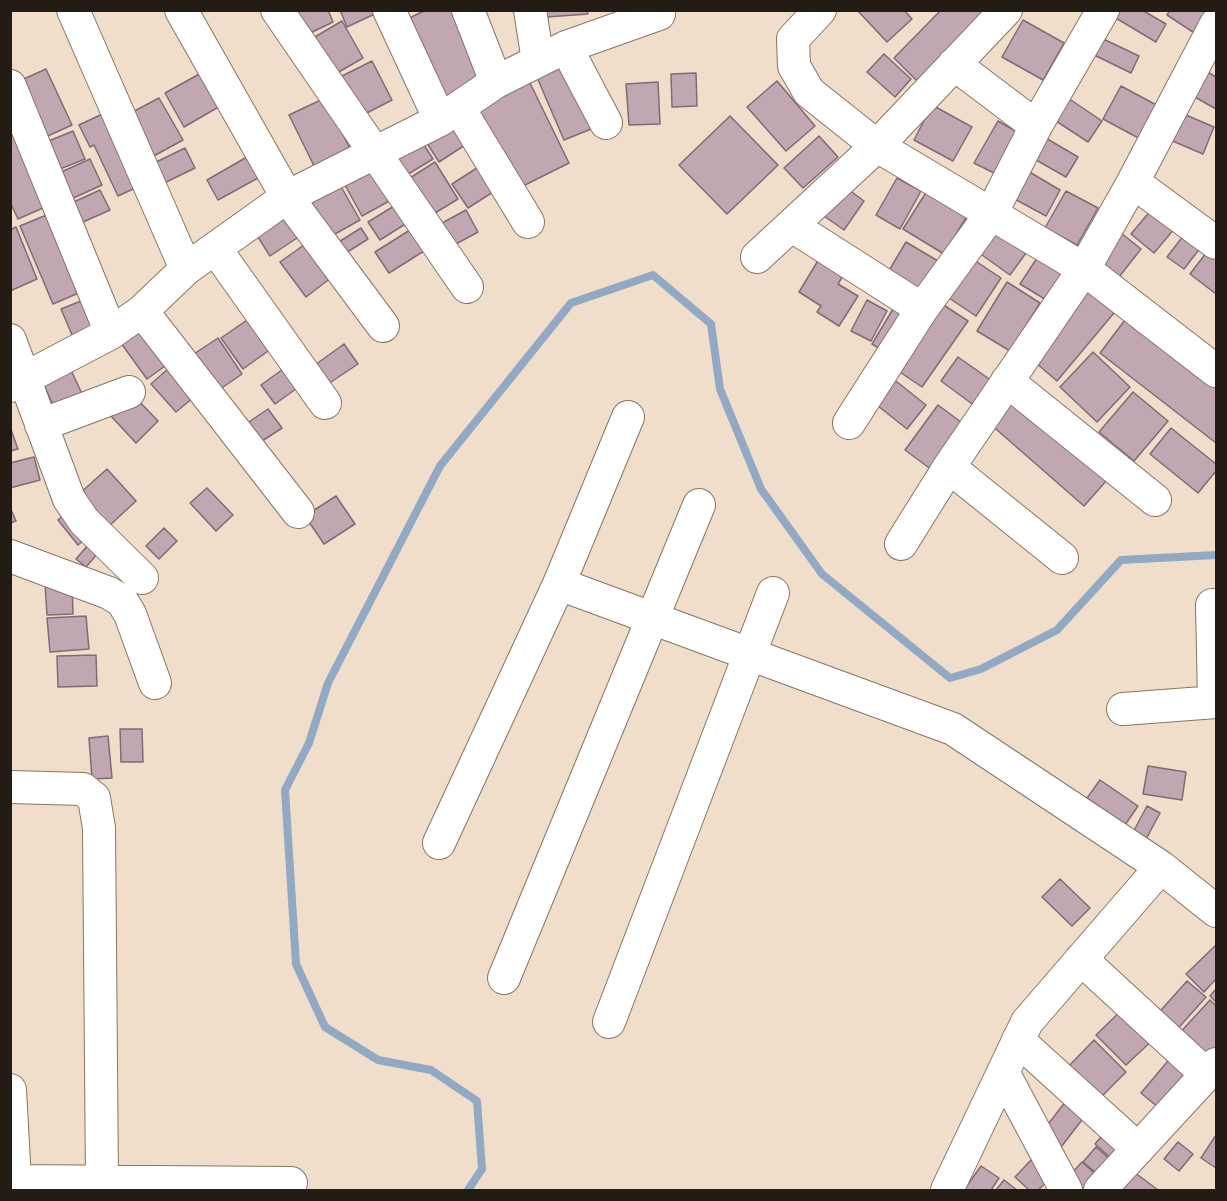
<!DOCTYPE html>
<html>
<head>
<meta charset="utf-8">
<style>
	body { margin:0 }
	#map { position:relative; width:1227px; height:1201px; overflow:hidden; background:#f0ddca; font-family:"DM Sans",sans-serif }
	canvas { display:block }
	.frame { position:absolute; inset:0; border:12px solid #231c15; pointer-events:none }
</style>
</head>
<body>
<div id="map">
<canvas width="1227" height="1201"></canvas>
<div class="frame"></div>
</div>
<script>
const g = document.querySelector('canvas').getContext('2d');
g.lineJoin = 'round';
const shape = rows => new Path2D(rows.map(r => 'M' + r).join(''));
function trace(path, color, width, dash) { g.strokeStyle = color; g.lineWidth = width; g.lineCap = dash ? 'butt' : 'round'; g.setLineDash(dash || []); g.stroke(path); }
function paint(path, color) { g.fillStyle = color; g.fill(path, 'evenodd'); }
trace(shape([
	[468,1190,482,1169,477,1101,431,1070,378,1060,325,1027,296,964,285,790,309,743,328,683,440,466,571,303,653,275,711,324,720,389,761,489,822,574,950,678,981,669,1057,630,1121,560,1216,555]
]), '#92a9c4', 8);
const building = shape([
	[299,10,328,10,333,22,302,37,292,14,299,10],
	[340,10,383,10,347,27,340,10],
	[426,10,453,10,486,83,441,104,403,21,426,10],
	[532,10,587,10,588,14,533,18,532,10],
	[857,10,904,10,912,19,887,42,857,10],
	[941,10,980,10,984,14,917,81,894,58,941,10],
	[1111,10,1142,10,1166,24,1156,42,1109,14,1111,10],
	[1170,10,1216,10,1199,36,1167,15,1170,10],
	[1023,20,1064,43,1043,80,1002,57,1023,20],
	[342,21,363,58,330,77,308,41,342,21],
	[1097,36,1139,56,1131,73,1088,52,1097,36],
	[884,54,911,79,895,97,867,72,884,54],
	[372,61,392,100,357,118,336,79,372,61],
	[569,61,596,127,564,140,536,75,569,61],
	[46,69,72,125,41,139,15,83,46,69],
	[1206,71,1216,77,1216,109,1193,96,1206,71],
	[203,72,222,105,184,127,165,93,203,72],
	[696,73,697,106,672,107,671,74,696,73],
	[528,79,569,163,513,191,471,107,528,79],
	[777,81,815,126,786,151,747,107,777,81],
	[658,82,660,124,629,125,626,84,658,82],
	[1121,86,1162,108,1144,141,1103,119,1121,86],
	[1065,96,1102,121,1088,142,1050,117,1065,96],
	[159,98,183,140,150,158,127,115,159,98],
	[325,98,353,155,317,172,289,115,325,98],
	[932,105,972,127,953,161,914,140,932,105],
	[111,110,146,183,118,196,94,145,90,147,79,125,111,110],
	[1179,112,1214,127,1203,154,1168,139,1179,112],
	[730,116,778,165,727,214,679,165,730,116],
	[453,118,468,143,439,162,423,137,453,118],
	[998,121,1019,133,996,174,974,163,998,121],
	[10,122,52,204,18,219,10,202,10,122],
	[73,131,85,159,50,173,39,145,73,131],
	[819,136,838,157,803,188,784,168,819,136],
	[419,137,433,159,400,179,387,156,419,137],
	[1044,137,1078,157,1066,177,1031,157,1044,137],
	[185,148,195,168,158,186,148,166,185,148],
	[247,157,258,178,218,200,207,180,247,157],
	[90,159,102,185,69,200,57,174,90,159],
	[370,160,391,200,362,216,340,176,370,160],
	[435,162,458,199,425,219,402,183,435,162],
	[480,166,496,190,468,208,452,184,480,166],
	[1026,170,1060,190,1046,216,1011,197,1026,170],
	[335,176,360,220,326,239,301,195,335,176],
	[897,178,921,191,900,229,876,215,897,178],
	[845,187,864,201,844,230,824,216,845,187],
	[100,190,110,210,74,226,65,206,100,190],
	[927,191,967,216,944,254,903,229,927,191],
	[1066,191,1098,208,1077,245,1045,228,1066,191],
	[286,203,306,232,270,256,251,226,286,203],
	[399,203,410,221,380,240,368,222,399,203],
	[1157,203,1180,222,1154,253,1131,234,1157,203],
	[466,210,478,232,445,250,433,228,466,210],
	[56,211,88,289,53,304,20,226,56,211],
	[16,227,37,279,10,291,10,230,16,227],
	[361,228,368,239,341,256,334,245,361,228],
	[991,228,1026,253,1010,275,975,250,991,228],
	[410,230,424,251,389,273,375,252,410,230],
	[1187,231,1204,243,1184,269,1167,257,1187,231],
	[1121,233,1141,249,1119,277,1099,261,1121,233],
	[311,240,336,274,306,297,280,262,311,240],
	[906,242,938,261,916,297,884,279,906,242],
	[1213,244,1216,246,1216,294,1190,274,1213,244],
	[822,254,847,269,838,284,858,296,839,326,817,312,821,306,799,292,822,254],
	[1039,255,1066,272,1048,301,1020,284,1039,255],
	[971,258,1001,278,976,316,946,296,971,258],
	[1007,282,1040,303,1010,351,977,331,1007,282],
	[1089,283,1119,307,1057,381,1028,356,1089,283],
	[91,297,105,330,75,342,61,309,91,297],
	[867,300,887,311,871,341,851,331,867,300],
	[936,300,968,321,922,387,891,366,936,300],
	[893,309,911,320,890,355,872,344,893,309],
	[1128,316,1216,384,1216,443,1100,353,1128,316],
	[250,318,271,349,243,369,221,338,250,318],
	[143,321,172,361,147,379,118,339,143,321],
	[218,338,242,374,213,394,188,358,218,338],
	[344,344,358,364,328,384,315,365,344,344],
	[1093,352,1130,387,1097,422,1060,387,1093,352],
	[958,357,992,381,975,406,941,381,958,357],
	[286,367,300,386,275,404,261,385,286,367],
	[70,368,84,398,56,411,42,381,70,368],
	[169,368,194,397,176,412,151,384,169,368],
	[887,374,926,405,907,429,868,398,887,374],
	[1133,392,1168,421,1134,461,1099,432,1133,392],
	[132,394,158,421,136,443,110,415,132,394],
	[1012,397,1107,480,1084,506,989,423,1012,397],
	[938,405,965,425,932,470,905,450,938,405],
	[268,409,282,428,253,447,240,428,268,409],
	[10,427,18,449,10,451,10,427],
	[1171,428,1216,464,1216,471,1198,493,1150,454,1171,428],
	[34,457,40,480,10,488,10,463,34,457],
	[107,469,136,501,109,526,79,494,107,469],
	[207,488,233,515,216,531,190,503,207,488],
	[336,496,355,524,324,544,305,516,336,496],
	[10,507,16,521,10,523,10,507],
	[67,512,88,537,78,545,58,520,67,512],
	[164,528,177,541,159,559,146,546,164,528],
	[95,537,105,545,86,567,76,559,95,537],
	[72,583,73,614,47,615,45,584,72,583],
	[86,616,89,649,50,652,47,618,86,616],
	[96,655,97,686,58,687,57,656,96,655],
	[120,729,142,729,143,762,121,762,120,729],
	[108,736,112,778,92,779,89,738,108,736],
	[1148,766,1186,772,1182,800,1143,794,1148,766],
	[1100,780,1138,806,1125,825,1087,798,1100,780],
	[1147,806,1160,813,1144,843,1131,836,1147,806],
	[1060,879,1090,908,1072,926,1042,897,1060,879],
	[1216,945,1216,979,1204,992,1186,974,1216,945],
	[1187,981,1206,997,1173,1034,1154,1018,1187,981],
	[1216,989,1216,1002,1210,996,1216,989],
	[1210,1000,1216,1006,1216,1048,1203,1062,1175,1038,1210,1000],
	[1128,1004,1158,1035,1126,1065,1096,1035,1128,1004],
	[1094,1040,1126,1072,1097,1101,1065,1070,1094,1040],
	[1173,1055,1191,1070,1159,1108,1141,1093,1173,1055],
	[1069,1097,1088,1112,1058,1151,1039,1136,1069,1097],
	[1106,1131,1125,1148,1113,1160,1095,1144,1106,1131],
	[1216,1135,1216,1168,1201,1158,1216,1135],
	[1178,1142,1193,1154,1179,1171,1164,1159,1178,1142],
	[1096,1147,1114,1163,1101,1177,1083,1162,1096,1147],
	[1033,1158,1052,1177,1038,1190,1029,1190,1015,1177,1033,1158],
	[1082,1162,1099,1177,1088,1190,1071,1190,1063,1183,1082,1162],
	[981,1166,999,1178,991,1190,964,1190,981,1166],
	[1134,1172,1158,1190,1123,1190,1121,1189,1134,1172],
	[1004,1180,1017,1190,996,1190,1004,1180]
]);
paint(building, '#c1a7b2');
trace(building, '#826a75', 1.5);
const minor = shape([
	[73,10,186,269],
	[181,10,287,197,383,326],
	[277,10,467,287],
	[389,10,440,120],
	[468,10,496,82],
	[530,10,538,61],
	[820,10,793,39,794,66,809,92,877,146,1084,269,1216,371],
	[566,47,606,123],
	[954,64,1036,126],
	[10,86,111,333],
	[459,108,528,222],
	[1133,182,1216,243],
	[792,226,922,309],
	[215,248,325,403],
	[757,257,877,146,1006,10],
	[142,311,298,512],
	[10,340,69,499,84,521,142,578],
	[1007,381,1155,500],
	[10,386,111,333,142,311,186,269,287,197,440,120,496,82,566,47,659,14],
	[849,423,922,309,991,214,1036,126,1103,10],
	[41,425,129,392],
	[949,467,1062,558],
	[901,544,949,467,1084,269,1133,182,1216,24],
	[10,556,109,593,122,601,130,614,155,683],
	[559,584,953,729,1161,867,1216,911],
	[1212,605,1214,702],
	[1123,709,1216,702],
	[10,787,83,789,94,798,99,828,102,1182],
	[439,843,559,584,628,417],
	[1081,959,1207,1075],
	[504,978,699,505],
	[609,1022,773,593],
	[1018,1040,1138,1149],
	[1003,1072,1066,1190],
	[10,1090,15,1181],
	[10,1181,291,1183],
	[947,1190,1027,1022,1161,867],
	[1100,1190,1216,1064]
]);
trace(minor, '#877665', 34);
trace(minor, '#fff', 32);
</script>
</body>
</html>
